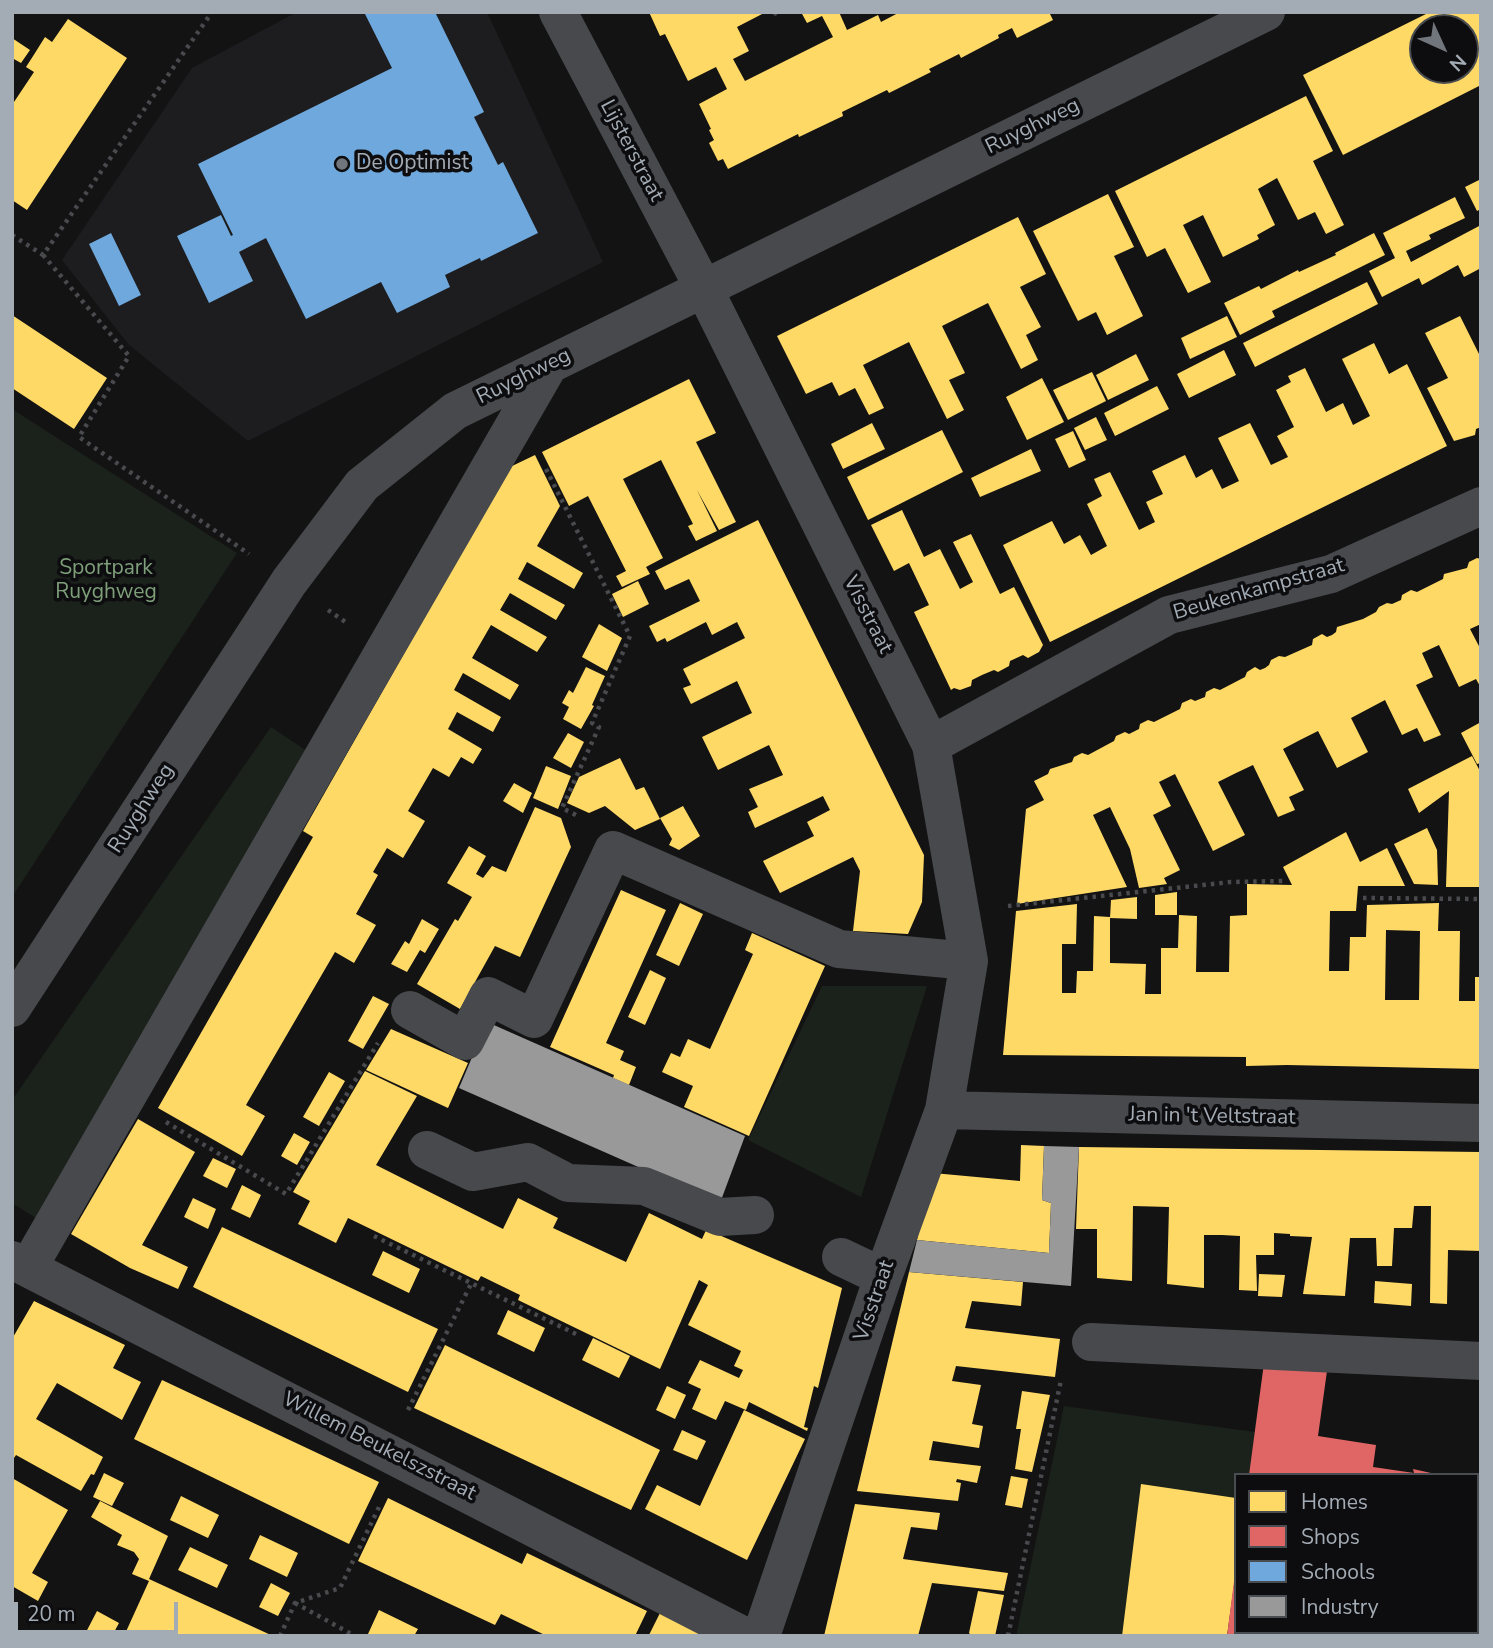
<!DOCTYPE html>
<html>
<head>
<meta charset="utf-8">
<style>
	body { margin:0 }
	#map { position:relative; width:1493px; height:1648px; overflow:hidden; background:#131313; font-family:"Nunito Sans",sans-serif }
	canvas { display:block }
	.frame { position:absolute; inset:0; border:14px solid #a3abb4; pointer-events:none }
	.legend { position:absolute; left:1234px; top:1473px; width:245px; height:161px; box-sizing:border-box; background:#0d0d0f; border:2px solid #494c51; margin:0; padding:9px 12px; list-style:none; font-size:21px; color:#a3abb4 }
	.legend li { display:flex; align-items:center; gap:14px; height:35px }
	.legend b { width:35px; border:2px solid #494c51 }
	.north { position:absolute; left:1409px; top:14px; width:70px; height:70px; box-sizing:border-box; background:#0d0d0f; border:2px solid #494c51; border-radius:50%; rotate:135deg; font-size:19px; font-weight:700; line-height:28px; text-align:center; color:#a3abb4 }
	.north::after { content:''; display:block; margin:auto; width:24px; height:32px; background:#71767c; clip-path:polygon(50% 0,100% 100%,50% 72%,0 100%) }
	.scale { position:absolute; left:14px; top:1602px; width:164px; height:32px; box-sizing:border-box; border:4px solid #a3abb4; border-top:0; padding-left:9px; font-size:21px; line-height:24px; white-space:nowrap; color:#a3abb4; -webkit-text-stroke:5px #0d0d0f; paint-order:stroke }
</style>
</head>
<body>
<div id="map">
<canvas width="1493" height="1648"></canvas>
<div class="frame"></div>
<ul class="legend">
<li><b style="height:19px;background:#ffd966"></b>Homes</li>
<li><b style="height:19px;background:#e06666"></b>Shops</li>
<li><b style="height:19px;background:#6fa8dc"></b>Schools</li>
<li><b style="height:19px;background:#999"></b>Industry</li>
</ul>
<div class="north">N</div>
<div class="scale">20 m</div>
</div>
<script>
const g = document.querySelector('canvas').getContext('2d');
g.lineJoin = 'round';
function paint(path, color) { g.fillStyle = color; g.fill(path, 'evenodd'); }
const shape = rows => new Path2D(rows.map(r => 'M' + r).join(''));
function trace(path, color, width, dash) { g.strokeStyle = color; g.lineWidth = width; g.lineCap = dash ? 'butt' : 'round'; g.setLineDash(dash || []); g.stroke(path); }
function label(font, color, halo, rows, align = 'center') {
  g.font = font + ' "Nunito Sans",sans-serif'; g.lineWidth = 7; g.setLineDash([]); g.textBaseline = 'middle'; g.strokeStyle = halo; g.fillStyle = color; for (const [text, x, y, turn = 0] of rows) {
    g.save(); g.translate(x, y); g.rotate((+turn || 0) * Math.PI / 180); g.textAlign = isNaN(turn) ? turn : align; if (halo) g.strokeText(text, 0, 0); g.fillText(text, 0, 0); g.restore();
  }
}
paint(shape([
	[297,12,487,12,603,262,248,441,129,345,62,260,192,68]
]), '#1d1d1f');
paint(shape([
	[12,409,237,553,12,897],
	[271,727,313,755,42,1222,12,1203,12,1100],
	[822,986,927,986,861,1197,748,1140],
	[1064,1406,1255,1432,1249,1475,1236,1475,1236,1498,1141,1485,1122,1636,1016,1636]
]), '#1b211b');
paint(shape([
	[649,12,766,12,737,27,749,51,733,59,745,81,833,37,822,16,807,23,801,12,839,12,847,30,878,15,881,22,900,12,1049,12,1053,20,1017,38,1012,28,998,35,999,38,961,58,959,54,929,69,931,72,889,93,887,90,842,112,843,116,822,126,799,137,798,134,728,169,723,159,718,161,709,143,714,140,709,130,711,129,699,104,727,89,716,67,688,81,665,34,660,36],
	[1430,12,1481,12,1481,85,1343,155,1303,75],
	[1423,28,1465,28,1465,70,1423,70],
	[68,19,127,58,27,210,12,200,12,105,34,72,26,67,35,53,45,37,52,42],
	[12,38,30,50,21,63,12,58],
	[1306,96,1333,151,1313,161,1344,225,1326,234,1315,212,1298,220,1277,178,1258,189,1275,225,1257,235,1259,239,1223,257,1203,215,1183,225,1211,282,1188,293,1165,248,1147,257,1115,191],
	[1481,179,1481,209,1477,211,1465,187],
	[1108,194,1134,247,1114,256,1143,316,1107,335,1096,312,1078,321,1033,231],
	[1455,197,1465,218,1429,235,1431,239,1406,251,1411,262,1481,225,1481,268,1464,277,1458,265,1422,285,1419,278,1382,297,1369,271,1395,258,1383,233],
	[1018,217,1046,274,1020,287,1041,327,1026,335,1038,360,1021,369,988,303,942,326,965,373,949,380,964,410,947,419,909,342,863,365,884,408,869,415,855,388,839,396,832,382,806,394,777,336],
	[1374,233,1385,255,1272,311,1275,317,1240,335,1224,303,1259,286,1261,289,1298,270,1299,272,1336,255,1335,253],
	[1367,282,1378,304,1255,367,1243,343],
	[12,315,107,378,74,429,12,388],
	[1227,316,1237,337,1190,359,1181,338],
	[1460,316,1481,358,1481,427,1476,429,1475,435,1454,441,1427,388,1448,378,1425,333],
	[1374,343,1389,374,1407,364,1447,446,1050,642,1003,545,1052,521,1064,544,1080,535,1091,555,1107,546,1087,504,1102,496,1094,479,1110,472,1139,530,1155,522,1146,502,1163,494,1152,471,1185,455,1196,478,1212,469,1222,489,1239,481,1218,438,1250,423,1271,465,1288,457,1277,436,1294,427,1276,390,1291,382,1288,376,1305,368,1326,412,1343,403,1353,425,1370,416,1342,359],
	[1224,350,1236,375,1189,398,1177,374],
	[1136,354,1149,380,1108,400,1096,375],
	[1092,372,1106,401,1068,420,1053,390],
	[1042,378,1064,422,1027,440,1006,397],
	[689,379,716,433,696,442,736,522,719,530,697,490,717,531,696,541,688,526,693,524,661,460,623,479,663,558,646,567,650,574,622,587,616,576,626,571,588,496,569,506,542,452],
	[1157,386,1169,409,1115,436,1104,413],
	[1096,417,1107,440,1085,450,1074,428],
	[872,423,885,449,843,469,831,444],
	[942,430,963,472,868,520,847,477],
	[1073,431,1086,460,1069,468,1055,439],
	[1031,449,1041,471,980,497,971,478],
	[535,455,560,506,537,546,583,573,574,589,527,562,518,579,565,605,556,620,510,593,500,610,547,637,537,652,491,625,472,658,519,685,510,700,463,673,454,690,501,717,493,732,457,712,448,729,482,749,473,764,461,757,449,777,433,768,408,811,425,821,403,858,387,848,373,872,378,875,356,914,376,925,354,963,335,952,246,1105,265,1116,242,1156,158,1108,313,837,303,831,510,467],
	[902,510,924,557,940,549,960,589,973,582,953,542,971,534,1000,594,1014,587,1043,645,1039,652,1028,658,1023,655,1010,661,1009,666,998,672,994,670,982,675,972,680,971,686,960,690,954,688,951,690,914,612,929,605,909,563,894,571,871,525],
	[758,520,924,855,922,902,908,934,853,931,860,871,853,857,780,893,763,861,814,836,807,822,830,810,823,796,755,828,748,812,758,807,749,789,783,775,769,745,718,770,702,737,752,713,737,681,691,704,683,688,691,685,683,669,745,638,737,622,712,635,706,622,667,642,665,638,657,642,649,626,700,601,689,579,665,590,655,571],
	[1477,558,1481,559,1481,624,1470,629,1481,650,1481,688,1476,679,1459,687,1439,645,1422,653,1433,677,1416,685,1441,735,1424,742,1417,728,1402,735,1385,700,1351,718,1368,752,1337,768,1318,731,1300,740,1283,749,1304,790,1289,797,1295,810,1278,817,1253,765,1236,773,1218,782,1245,835,1213,851,1175,774,1159,782,1171,806,1153,815,1180,870,1164,878,1167,884,1139,888,1130,849,1110,807,1093,815,1127,887,1017,904,1026,809,1044,800,1034,781,1048,774,1050,769,1072,762,1074,757,1082,753,1088,755,1114,741,1116,736,1125,732,1129,734,1139,729,1140,724,1148,720,1154,722,1180,709,1182,703,1191,699,1195,701,1205,697,1206,692,1214,688,1220,690,1245,677,1247,672,1255,667,1260,670,1265,668,1269,665,1271,660,1279,656,1285,657,1312,645,1313,639,1322,634,1327,637,1332,635,1336,632,1337,627,1363,619,1376,612,1379,607,1387,603,1392,604,1401,600,1402,595,1411,590,1417,592,1443,579,1444,574,1467,568,1469,562],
	[638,581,649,604,623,617,612,594],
	[599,624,622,638,607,671,582,657],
	[586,667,605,676,592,705,594,706,581,729,563,719,569,707,562,703,569,690,573,693],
	[1481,722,1481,763,1477,764,1461,733],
	[568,733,584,742,571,768,553,758],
	[1472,756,1481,773,1480,887,1446,887,1449,791,1419,813,1408,789],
	[620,758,636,790,644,787,660,819,635,830,605,806,589,813,567,803,579,777],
	[546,766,571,776,558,809,533,798],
	[514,783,532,793,523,813,503,801],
	[683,806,700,836,679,850,669,845,672,839,660,818],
	[535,807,561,818,571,847,520,957,495,946,460,1009,417,984,455,919,458,921,472,897,447,883,469,846,486,856,476,874,483,878,492,866,506,872],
	[1427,828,1437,850,1438,885,1414,884,1394,844],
	[1346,832,1360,862,1387,848,1405,886,1358,886,1356,911,1330,911,1329,971,1349,971,1350,937,1366,937,1367,905,1439,903,1438,931,1460,931,1459,1001,1475,1001,1475,977,1481,977,1481,1069,1287,1065,1246,1066,1246,1057,1003,1055,1016,911,1077,904,1076,944,1062,944,1062,993,1076,993,1077,971,1093,971,1094,916,1110,917,1110,963,1146,964,1145,994,1161,994,1161,948,1178,948,1179,915,1197,916,1196,972,1229,972,1230,916,1247,915,1247,884,1292,885,1283,867],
	[1386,930,1420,931,1419,1000,1385,1000],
	[621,890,666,910,606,1043,624,1051,620,1060,636,1067,629,1085,613,1078,614,1075,550,1047],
	[1177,892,1177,915,1155,915,1155,895],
	[1137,897,1137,919,1110,918,1111,900],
	[680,903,703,914,679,966,656,955],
	[422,919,439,929,425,953,420,950,407,972,391,964,405,941,409,944],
	[752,933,825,966,749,1136,684,1107,693,1086,662,1072,671,1053,680,1057,688,1039,710,1049,753,954,745,950],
	[650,970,666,978,645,1025,628,1017],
	[373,996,389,1004,363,1049,348,1041],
	[391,1029,468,1063,448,1108,366,1070],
	[365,1071,417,1096,376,1165,503,1229,518,1198,558,1218,553,1228,626,1262,649,1213,702,1239,707,1228,719,1235,842,1288,818,1388,814,1386,804,1427,808,1428,807,1431,749,1402,746,1410,725,1401,716,1420,692,1409,701,1389,688,1383,700,1360,739,1378,743,1370,734,1366,741,1351,688,1325,708,1285,699,1280,660,1369,518,1300,520,1295,481,1276,478,1281,348,1218,336,1243,298,1224,310,1201,293,1192],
	[329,1072,345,1081,319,1126,303,1117],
	[138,1119,195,1152,142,1245,188,1267,178,1289,130,1268,71,1234],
	[294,1133,310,1142,297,1165,281,1156],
	[1021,1145,1044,1146,1042,1200,1051,1203,1049,1253,917,1240,933,1173,1020,1181],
	[1079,1147,1481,1152,1481,1251,1448,1250,1447,1304,1430,1303,1431,1206,1414,1206,1412,1228,1394,1228,1392,1266,1377,1266,1376,1238,1350,1238,1345,1296,1303,1294,1312,1237,1290,1236,1290,1234,1274,1233,1274,1255,1256,1255,1257,1291,1239,1290,1240,1236,1222,1235,1204,1235,1204,1288,1167,1284,1169,1207,1133,1206,1132,1281,1097,1278,1097,1229,1076,1229],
	[213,1158,236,1169,227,1188,203,1176],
	[242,1185,261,1195,250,1218,231,1209],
	[193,1198,216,1209,208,1229,184,1217],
	[222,1227,438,1329,408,1392,193,1287],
	[383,1251,420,1269,409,1293,372,1275],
	[909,1272,1023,1282,1021,1306,972,1301,965,1328,1060,1339,1055,1377,956,1366,952,1381,981,1385,972,1424,983,1426,979,1448,933,1441,929,1460,981,1466,977,1483,957,1479,956,1482,961,1483,958,1501,857,1491],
	[1259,1274,1285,1275,1282,1297,1258,1296],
	[1375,1281,1412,1284,1411,1306,1374,1303],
	[34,1301,125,1345,113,1368,141,1382,122,1420,57,1383,36,1419,103,1457,94,1475,91,1474,81,1491,16,1455,12,1461,12,1339],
	[508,1310,545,1328,534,1352,497,1334],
	[593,1338,630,1356,619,1378,582,1360],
	[445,1345,660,1450,631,1510,414,1408],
	[162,1380,379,1482,349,1544,134,1439],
	[667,1386,686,1395,675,1419,656,1410],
	[1022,1391,1050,1395,1032,1472,1015,1469,1021,1429,1016,1429],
	[744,1410,805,1439,747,1560,645,1509,657,1485,700,1506],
	[682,1430,706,1441,697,1460,673,1450],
	[104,1473,124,1483,112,1506,93,1497],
	[1011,1476,1028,1479,1022,1508,1005,1505],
	[12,1478,68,1510,32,1573,48,1582,38,1601,12,1586],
	[1141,1484,1236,1498,1236,1570,1227,1636,1122,1636],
	[181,1496,219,1515,208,1538,170,1520],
	[388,1498,522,1564,527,1553,647,1611,635,1636,547,1636,501,1614,495,1625,358,1561],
	[100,1501,168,1536,149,1579,273,1636,124,1636,149,1581,132,1574,139,1559,134,1552,117,1545,122,1535,91,1517],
	[855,1504,940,1513,937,1530,911,1527,903,1559,1008,1573,1004,1591,932,1583,918,1636,824,1636],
	[260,1535,298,1553,287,1577,249,1559],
	[190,1547,228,1565,217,1588,178,1570],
	[271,1583,290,1593,278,1616,259,1607],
	[978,1591,1004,1595,995,1636,972,1636,969,1633],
	[379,1610,418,1629,414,1636,368,1634],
	[97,1611,119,1623,112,1636,84,1636],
	[660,1613,706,1636,652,1636,649,1635]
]), '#ffd966');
paint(shape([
	[1264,1363,1327,1371,1318,1436,1376,1445,1373,1467,1414,1473,1413,1469,1440,1475,1249,1475],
	[1234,1581,1236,1632,1460,1632,1459,1636,1227,1636]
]), '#e06666');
paint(shape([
	[364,12,435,12,484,112,474,117,498,165,503,162,538,233,481,261,480,258,445,275,450,287,397,313,381,282,306,319,266,238,239,252,253,281,209,303,177,236,221,215,231,236,233,235,198,164,392,68],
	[111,233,141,295,119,306,89,244]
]), '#6fa8dc');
paint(shape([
	[487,1022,745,1136,720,1203,459,1088],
	[1044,1146,1079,1147,1071,1286,909,1272,917,1240,1049,1253,1051,1203,1042,1200]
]), '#999');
trace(shape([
	[774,15,776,12],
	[12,235,43,255,212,12],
	[43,255,129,356,79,437,249,554],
	[546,469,630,636,592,723,599,727,562,808,578,816],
	[328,610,347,623],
	[1363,898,1481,899],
	[1008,906,1231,882,1283,881],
	[166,1122,286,1194,378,1043],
	[374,1236,580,1336],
	[408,1410,471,1284],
	[295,1603,355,1636],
	[280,1636,295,1603,340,1588,381,1503],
	[1008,1636,1061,1380]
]), '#494a4e', 4.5, [3.5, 5]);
trace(shape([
	[558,12,704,289,931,745,969,961,944,1110,883,1277,761,1636],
	[931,745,1169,615,1331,574,1481,506],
	[12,1008,289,582,362,485,455,411,1266,12],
	[410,1010,465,1041,488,996,534,1019,613,850,839,949,969,961],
	[944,1110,1481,1123],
	[427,1150,473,1172,528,1162,568,1183,644,1186,720,1217,755,1215],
	[841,1257,883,1277],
	[12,1260,744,1636],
	[28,1268,549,365],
	[1091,1342,1481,1361]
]), '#47494c', 38);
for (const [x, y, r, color] of [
	[342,164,7,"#71767c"]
]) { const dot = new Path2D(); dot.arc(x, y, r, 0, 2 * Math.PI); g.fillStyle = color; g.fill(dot); trace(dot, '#0d0d0f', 2.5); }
label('21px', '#a3abb4', '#0d0d0f', [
	["Ruyghweg",1033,127,-26],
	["Lijsterstraat",631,151,62],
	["Ruyghweg",524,377,-26],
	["Beukenkampstraat",1259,590,-16],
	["Visstraat",867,615,63],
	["Ruyghweg",142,809,-57],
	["Jan in 't Veltstraat",1212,1117,1],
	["Visstraat",875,1301,-71],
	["Willem Beukelszstraat",379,1447,27]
]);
label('21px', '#a3abb4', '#0d0d0f', [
	["De Optimist",356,164]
], 'left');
label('21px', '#7e9f7a', '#0d0d0f', [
	["Sportpark",106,569],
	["Ruyghweg",106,593]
]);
</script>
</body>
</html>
